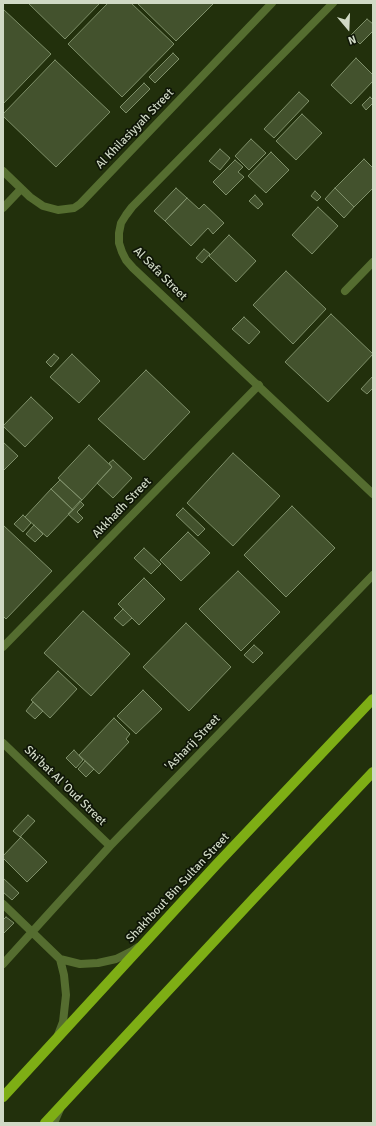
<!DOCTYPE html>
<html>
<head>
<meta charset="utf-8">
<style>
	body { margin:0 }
	#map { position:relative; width:376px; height:1126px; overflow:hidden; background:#22300c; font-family:Signika,sans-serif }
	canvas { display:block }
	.frame { position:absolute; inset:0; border:4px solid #d0d9c5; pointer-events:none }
	.north { position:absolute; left:328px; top:8px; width:40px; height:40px; -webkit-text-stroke:3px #0f1607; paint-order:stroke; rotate:161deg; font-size:11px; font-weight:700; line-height:16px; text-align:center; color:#d0d9c5 }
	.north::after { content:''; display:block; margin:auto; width:14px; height:18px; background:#d0d9c5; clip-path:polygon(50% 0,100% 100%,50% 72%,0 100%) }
</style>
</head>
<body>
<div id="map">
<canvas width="376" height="1126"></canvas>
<div class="frame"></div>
<div class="north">N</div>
</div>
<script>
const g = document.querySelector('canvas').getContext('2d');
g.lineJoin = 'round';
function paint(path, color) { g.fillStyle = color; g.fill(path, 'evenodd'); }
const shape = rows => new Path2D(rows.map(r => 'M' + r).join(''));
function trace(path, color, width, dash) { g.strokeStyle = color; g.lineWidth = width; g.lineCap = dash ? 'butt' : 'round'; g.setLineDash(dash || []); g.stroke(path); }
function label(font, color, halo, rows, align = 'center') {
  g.font = font + ' Signika,sans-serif'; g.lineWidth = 3.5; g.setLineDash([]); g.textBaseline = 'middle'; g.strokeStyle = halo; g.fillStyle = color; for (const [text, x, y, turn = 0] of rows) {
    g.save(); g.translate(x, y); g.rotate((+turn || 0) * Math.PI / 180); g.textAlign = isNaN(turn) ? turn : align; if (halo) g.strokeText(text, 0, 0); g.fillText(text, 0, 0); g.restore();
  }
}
const building = shape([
	[28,3,100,3,65,39,28,3],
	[108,3,131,3,174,44,122,97,68,44,108,3],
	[137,3,214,3,176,41,137,3],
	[3,9,51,54,3,104,3,9],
	[367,19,373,24,373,31,360,44,351,35,367,19],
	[173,53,179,59,155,83,149,77,173,53],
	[356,58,373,75,373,81,351,104,331,85,356,58],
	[55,60,110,112,56,167,3,116,3,114,55,60],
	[144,83,150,89,126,113,120,107,144,83],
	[299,92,309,101,274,138,264,129,299,92],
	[370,97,373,100,373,103,366,110,362,105,370,97],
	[302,114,322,133,296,160,276,141,302,114],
	[251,139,266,153,249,170,235,156,251,139],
	[220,149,230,158,220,170,209,161,220,149],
	[271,152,289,170,266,193,248,176,271,152],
	[364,159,373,168,373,188,354,207,335,188,364,159],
	[235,160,243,167,238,172,244,177,226,195,213,182,235,160],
	[176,188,187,198,165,221,154,211,176,188],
	[335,188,354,207,344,218,325,199,335,188],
	[315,191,321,197,317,201,311,196,315,191],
	[255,195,263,204,258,209,249,201,255,195],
	[187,198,199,209,204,204,224,223,213,234,208,228,191,246,165,221,187,198],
	[318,207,338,226,312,254,292,235,318,207],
	[229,235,256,261,236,282,209,256,229,235],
	[204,249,210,254,202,263,196,258,204,249],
	[286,271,326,309,293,344,253,305,286,271],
	[331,314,373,354,328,402,285,362,331,314],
	[244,317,260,332,249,344,232,329,244,317],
	[54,354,59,358,51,367,46,362,54,354],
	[72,354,100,381,79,403,50,377,72,354],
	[146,370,190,412,144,460,98,419,146,370],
	[373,376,373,388,367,394,361,389,373,376],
	[31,397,53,418,25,447,3,426,31,397],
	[3,442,18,456,3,471,3,442],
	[89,445,112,467,82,500,58,478,89,445],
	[233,453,280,496,233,546,187,503,233,453],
	[113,460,132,478,113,498,97,483,112,467,109,463,113,460],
	[60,480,82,500,73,510,51,489,60,480],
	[51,489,73,510,47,537,25,517,51,489],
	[80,501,84,505,77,512,83,518,78,523,68,514,80,501],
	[292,506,335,548,286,597,244,555,292,506],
	[183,508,205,529,198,536,176,515,183,508],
	[23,515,31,523,23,532,14,524,23,515],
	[3,525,52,571,6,619,3,616,3,525],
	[34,525,43,534,35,542,26,534,34,525],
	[188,532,210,553,181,581,160,560,188,532],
	[144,548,161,564,151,574,134,558,144,548],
	[238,571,280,612,241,651,199,609,238,571],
	[144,578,165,599,139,625,118,604,144,578],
	[123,609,132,618,123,626,114,618,123,609],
	[83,611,130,654,91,696,44,653,83,611],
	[186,623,231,667,189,711,143,667,186,623],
	[254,645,263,653,253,663,244,655,254,645],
	[58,671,77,689,50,718,31,700,58,671],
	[143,690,162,709,136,734,117,716,143,690],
	[33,702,43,711,35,719,26,711,33,702],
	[114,718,130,734,126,739,129,742,99,774,79,755,114,718],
	[74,750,83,760,76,768,66,758,74,750],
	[85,761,94,769,86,777,78,769,85,761],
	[28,815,35,821,20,837,13,831,28,815],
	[21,837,47,862,27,882,3,858,3,856,21,837],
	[3,878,19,893,12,900,3,892,3,878],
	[6,917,14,923,3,934,3,920,6,917]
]);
paint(building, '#43522d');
trace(building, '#7e8f69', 1);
trace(shape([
	[333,3,132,207,126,215,121,223,119,233,119,243,122,252,126,260,133,268,373,494],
	[3,171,30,197,43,206,58,210,74,208,80,204,272,3],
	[3,208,21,189],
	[345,291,373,262],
	[3,647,259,385],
	[3,743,110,846],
	[3,904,60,959,64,975,66,995,63,1022,58,1035],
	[60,959,80,964,98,963,116,959,132,951,138,947],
	[3,964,110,846,373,575],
	[54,1123,60,1109]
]), '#556d30', 8);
trace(shape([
	[3,1097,216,865,373,699],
	[45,1123,255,897,373,772]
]), '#7eae15', 10);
label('12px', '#d0d9c5', '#0f1607', [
	["Al Khilasiyyah Street",135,129,-46],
	["Al Safa Street",160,274,45],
	["Akkhadh Street",122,508,-46],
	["'Asharij Street",193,743,-46],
	["Shi'bat Al 'Oud Street",65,786,44],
	["Shakhbout Bin Sultan Street",178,888,-47]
]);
</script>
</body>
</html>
